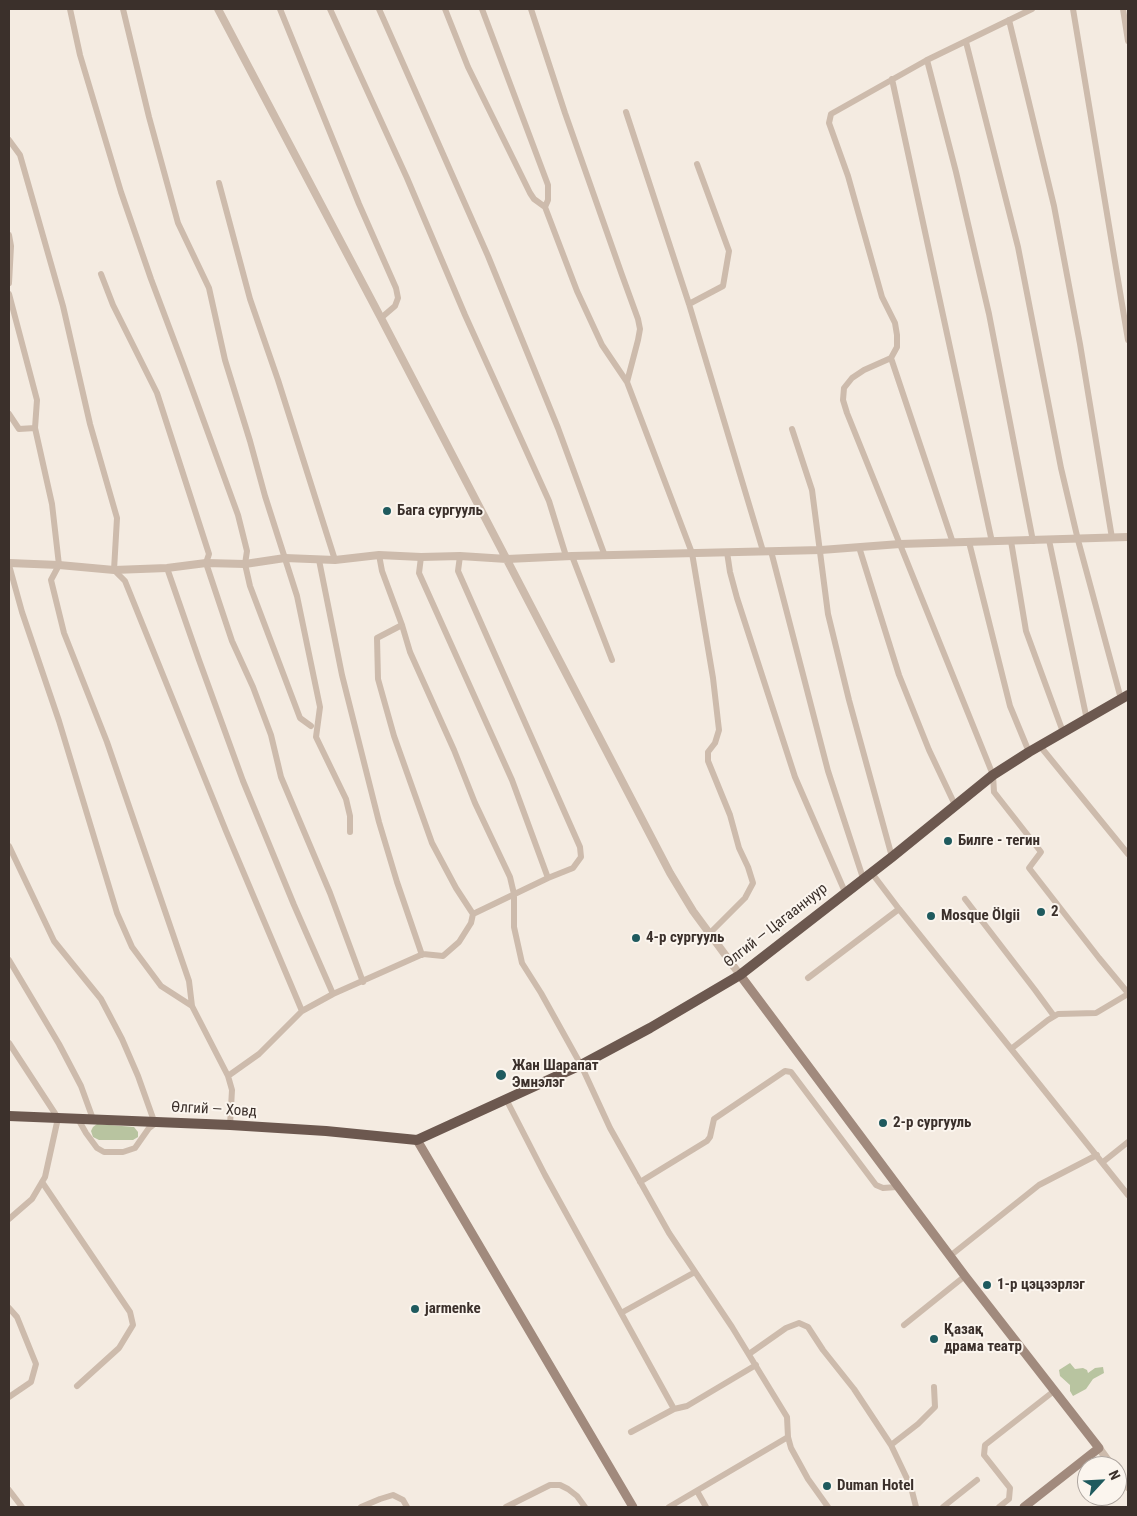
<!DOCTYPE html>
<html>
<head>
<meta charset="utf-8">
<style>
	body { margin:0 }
	#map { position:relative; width:1137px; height:1516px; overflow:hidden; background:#f4ebe1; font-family:"Roboto Condensed",sans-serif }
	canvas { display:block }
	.frame { position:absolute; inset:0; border:10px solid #3b302b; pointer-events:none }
	.north { position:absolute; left:1077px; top:1456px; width:50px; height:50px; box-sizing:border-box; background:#fbf5ee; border:1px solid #aea6a0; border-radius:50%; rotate:65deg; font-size:14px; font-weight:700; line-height:20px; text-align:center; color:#3b302b }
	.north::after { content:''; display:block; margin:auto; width:18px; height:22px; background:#1f5a5e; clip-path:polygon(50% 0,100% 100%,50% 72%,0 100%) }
</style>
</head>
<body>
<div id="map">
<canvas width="1137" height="1516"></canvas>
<div class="frame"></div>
<div class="north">N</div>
</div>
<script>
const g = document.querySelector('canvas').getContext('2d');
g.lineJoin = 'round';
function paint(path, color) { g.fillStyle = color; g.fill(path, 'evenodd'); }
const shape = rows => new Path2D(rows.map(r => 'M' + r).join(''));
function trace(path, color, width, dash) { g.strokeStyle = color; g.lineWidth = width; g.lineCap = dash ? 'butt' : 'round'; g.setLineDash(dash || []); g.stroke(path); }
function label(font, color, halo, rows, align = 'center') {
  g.font = font + ' "Roboto Condensed",sans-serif'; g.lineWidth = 4; g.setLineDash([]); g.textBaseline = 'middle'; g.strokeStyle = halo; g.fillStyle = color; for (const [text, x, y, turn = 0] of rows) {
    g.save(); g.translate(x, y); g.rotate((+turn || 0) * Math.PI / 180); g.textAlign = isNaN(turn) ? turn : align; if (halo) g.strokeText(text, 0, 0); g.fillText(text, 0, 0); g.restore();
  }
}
paint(shape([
	[97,1124,134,1127,138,1132,138,1137,133,1140,99,1140,93,1137,91,1131,93,1127],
	[1070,1363,1075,1369,1083,1368,1087,1370,1088,1373,1095,1368,1103,1367,1104,1373,1093,1379,1086,1389,1073,1396,1070,1391,1070,1385,1060,1376,1059,1370]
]), '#b8c4a0');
trace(shape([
	[70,9,80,55,121,192,151,279,183,364,238,515,247,551,245,564,250,586,300,718,311,726],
	[123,9,149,117,178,223,209,288,225,360,250,441,265,496,297,596,320,707,316,737,346,799,350,816,350,832],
	[280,9,359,204,396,288,398,298,395,306,381,318],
	[330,9,407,178,465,315,549,501,566,556],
	[379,9,488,256,558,428,605,556],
	[445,9,468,67,530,193,534,199,545,207],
	[482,9,548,185,548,200,545,207,577,291,602,345,627,382],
	[531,9,565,113,622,275,638,319,640,329,638,340,627,382,692,553,713,678,719,730,715,743,708,752,708,761,730,815,739,848,748,867,753,883,745,898,709,934],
	[1032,9,927,60,831,114,829,123,848,176,882,297,895,323,897,335,897,347,891,358,864,370,852,378,844,388,843,400,847,413,993,775,994,792,1041,852,1029,868,1099,958,1128,993],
	[1073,9,1128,340],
	[1123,9,1128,41],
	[1009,20,1054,206,1080,344,1112,538],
	[966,42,1018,247,1061,468,1078,540,1121,699],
	[927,60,956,172,989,314,1033,541],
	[892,79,992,542],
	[626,112,689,304,763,551],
	[9,140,20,155,63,306,90,424,117,518,114,570,125,581,226,831,302,1011],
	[219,183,250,299,278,380,335,560],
	[9,235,11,246,9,283],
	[101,274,113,305,157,393,209,554,206,563,232,641,253,687,271,735,281,777,330,893,363,982],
	[9,294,37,400,35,428,52,504,59,565,51,580,64,633,107,742,189,981,192,1006,228,1076],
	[689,304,723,286,729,251,697,164],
	[891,358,953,543],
	[9,414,19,429,35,428],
	[792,429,812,490,828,614,849,700,892,857],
	[1049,540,1087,720],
	[1011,541,1026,631,1063,732],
	[969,542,1010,706,1029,752],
	[859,547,899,675,929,750,955,805],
	[771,551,828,771,863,878],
	[727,552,730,572,737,598,795,777,845,892],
	[379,555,382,571,402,625,410,652,454,750,475,803,510,877,514,894,514,927,522,963,541,993,581,1065,610,1128,669,1233,732,1327,787,1417,788,1437,791,1448,808,1479,828,1507],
	[572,556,612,660],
	[421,557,419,573,512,780,548,878,573,868,581,857,580,847,458,571,460,556],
	[319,560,342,675,379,822,397,882,422,955],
	[9,565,22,612,59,721,117,913,132,947,161,986,192,1006],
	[167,568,199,660,243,781,294,905,333,994],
	[402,625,377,638,378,679,394,736,432,843,456,888,473,914],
	[1040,746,1128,854],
	[9,846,54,941,101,999,122,1039,138,1076,154,1121],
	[871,872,899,909,1128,1195],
	[965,899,1035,990,1054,1016],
	[9,960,59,1044,81,1086,93,1119],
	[808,978,899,909],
	[9,1043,58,1118,45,1177,32,1199,9,1219],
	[1011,1049,1048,1020,1058,1014,1096,1013,1128,994],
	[506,1099,545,1175,674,1409,631,1432],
	[78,1119,86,1133,97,1148,104,1152,123,1152,135,1148,149,1128,157,1122],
	[230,1125,232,1090,228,1076,259,1054,302,1011,333,994,423,954,443,956,459,942,471,923,473,914,548,878],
	[1103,1162,1128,1142],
	[42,1182,130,1312,133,1325,119,1348,77,1386],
	[640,1182,707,1141,710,1137,714,1119,785,1071,791,1072,876,1185,883,1188,897,1187],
	[950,1256,1039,1185,1097,1155],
	[9,1308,17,1317,36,1364,31,1382,9,1397],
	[621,1313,695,1272],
	[904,1325,965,1276],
	[749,1354,786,1328,799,1323,808,1327,823,1350,854,1389,891,1445,911,1487,916,1507],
	[674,1409,687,1406,756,1365],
	[891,1445,918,1424,935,1407,934,1387],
	[9,1490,22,1507],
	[697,1491,706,1507],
	[361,1507,380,1499,393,1495,403,1500,407,1507],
	[506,1507,550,1485,560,1485,568,1489,577,1496,585,1507],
	[669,1507,788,1437],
	[943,1507,977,1480],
	[999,1507,1009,1499,1010,1488,984,1455,985,1445,1054,1391]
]), '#cdbbac', 6);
trace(shape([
	[218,9,381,318,670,873,693,911,740,975],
	[9,563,59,565,114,570,167,568,206,563,245,564,285,558,335,560,379,555,421,557,460,556,507,559,572,556,821,550,900,544,1128,537],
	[1099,1448,1112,1466],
	[1117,1472,1128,1487]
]), '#cdbbac', 8);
trace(shape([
	[740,975,965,1276,1099,1448,1024,1507],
	[417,1140,633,1507]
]), '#a18a7d', 9);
trace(shape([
	[9,1116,230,1125,326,1131,417,1140,581,1065,650,1028,740,975,892,857,993,775,1029,752,1128,695]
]), '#6c584f', 10);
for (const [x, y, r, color] of [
	[387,511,5,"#1f5a5e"],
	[948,841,5,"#1f5a5e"],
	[1041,912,5,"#1f5a5e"],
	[931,916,5,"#1f5a5e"],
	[636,938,5,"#1f5a5e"],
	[501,1075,6,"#1f5a5e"],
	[883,1123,5,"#1f5a5e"],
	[987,1285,5,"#1f5a5e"],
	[415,1309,5,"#1f5a5e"],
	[934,1339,5,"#1f5a5e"],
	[827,1486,5,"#1f5a5e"]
]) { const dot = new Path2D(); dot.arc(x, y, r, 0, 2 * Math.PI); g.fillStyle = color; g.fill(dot); trace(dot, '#fbf5ee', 2); }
label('bold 15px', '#3b302b', '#fbf5ee', [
	["Бага сургууль",397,511],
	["Билге - тегин",958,841],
	["2",1051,912],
	["Mosque Ölgii",941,916],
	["4-р сургууль",646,938],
	["Жан Шарапат",512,1066],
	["Эмнэлэг",512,1083],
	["2-р сургууль",893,1123],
	["1-р цэцээрлэг",997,1285],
	["jarmenke",425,1309],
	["Қазақ",944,1330],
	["драма театр",944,1347],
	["Duman Hotel",837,1486]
], 'left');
label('15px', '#3b302b', '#fbf5ee', [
	["Өлгий — Цагааннуур",776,926,-38],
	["Өлгий — Ховд",214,1110,3]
]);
</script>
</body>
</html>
